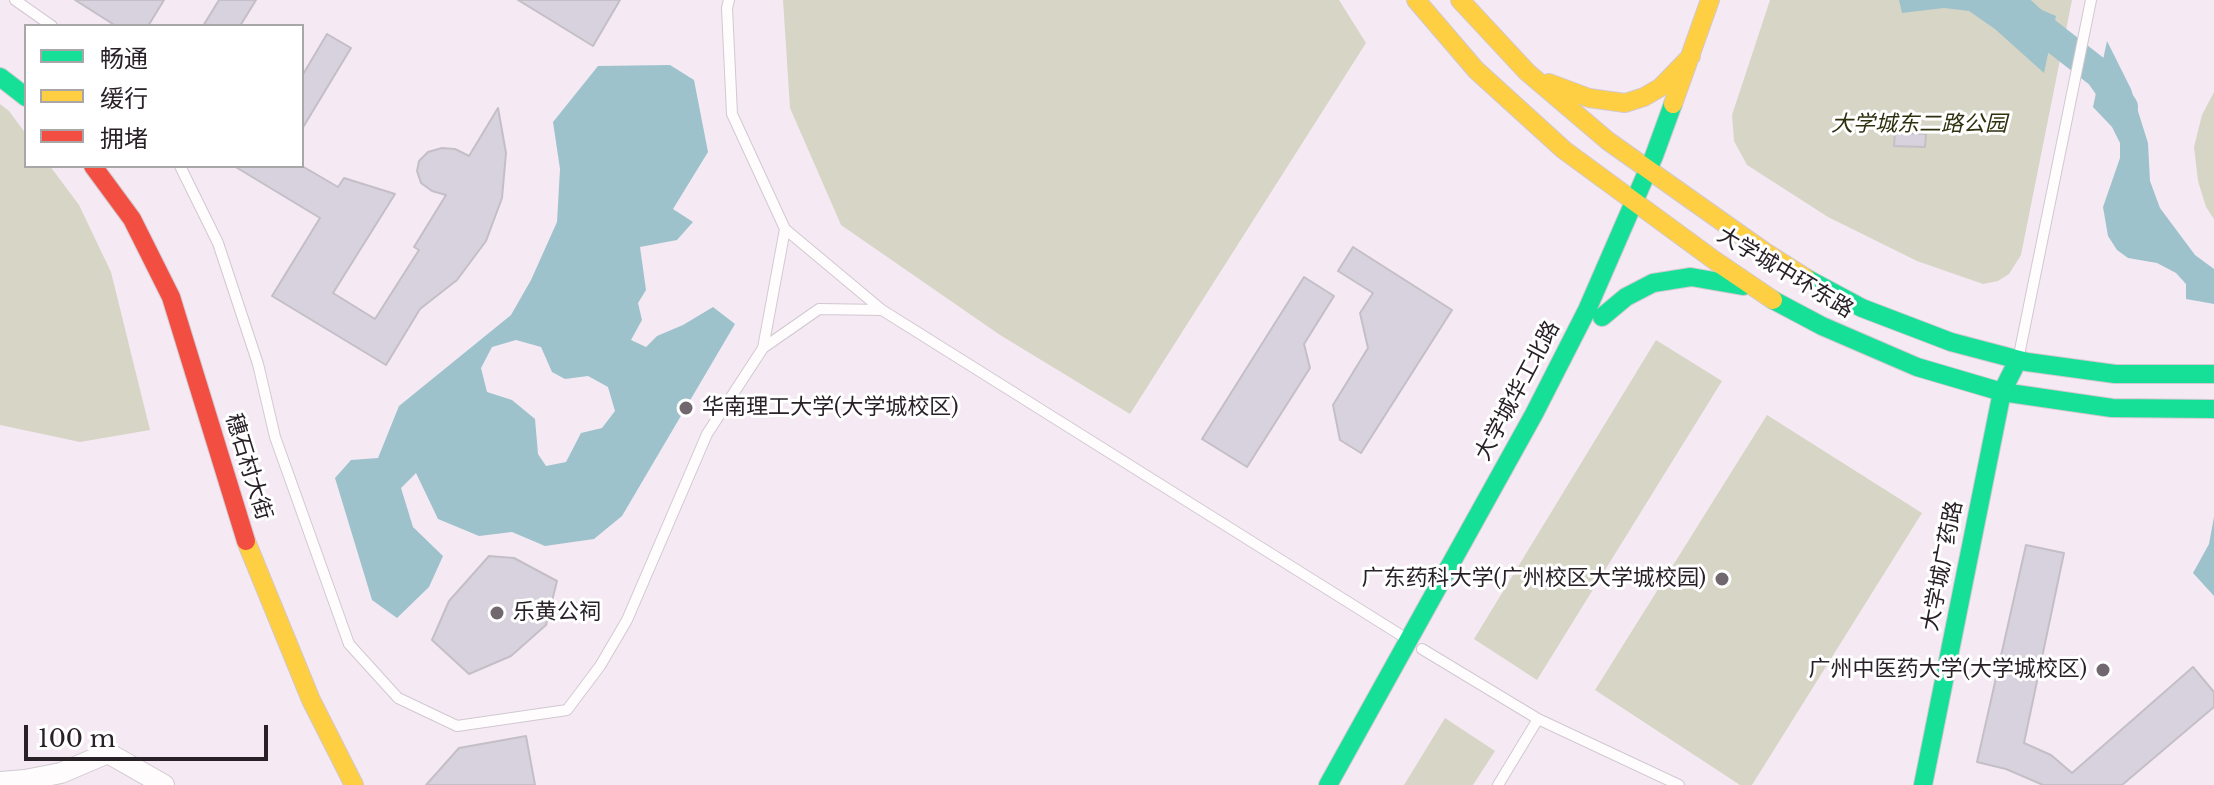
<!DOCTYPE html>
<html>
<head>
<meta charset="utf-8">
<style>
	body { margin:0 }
	#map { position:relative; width:2214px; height:785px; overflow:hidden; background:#f5eaf4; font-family:"Libre Baskerville","Noto Sans SC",serif }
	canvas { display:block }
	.legend { position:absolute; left:24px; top:24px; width:280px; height:144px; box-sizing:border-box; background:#fff; border:2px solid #a9a6a9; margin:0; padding:10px 14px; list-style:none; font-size:24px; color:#282127 }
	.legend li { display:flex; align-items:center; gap:16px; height:40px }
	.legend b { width:40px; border:2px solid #a9a6a9 }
	.scale { position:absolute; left:24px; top:725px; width:244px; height:36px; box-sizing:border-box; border:4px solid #282127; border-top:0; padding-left:10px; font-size:24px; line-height:28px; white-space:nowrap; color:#282127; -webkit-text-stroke:6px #fff; paint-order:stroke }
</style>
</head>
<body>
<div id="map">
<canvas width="2214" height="785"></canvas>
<ul class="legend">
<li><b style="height:10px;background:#16e098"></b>畅通</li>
<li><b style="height:10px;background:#ffcf43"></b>缓行</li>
<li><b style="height:10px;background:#f24e42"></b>拥堵</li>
</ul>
<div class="scale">100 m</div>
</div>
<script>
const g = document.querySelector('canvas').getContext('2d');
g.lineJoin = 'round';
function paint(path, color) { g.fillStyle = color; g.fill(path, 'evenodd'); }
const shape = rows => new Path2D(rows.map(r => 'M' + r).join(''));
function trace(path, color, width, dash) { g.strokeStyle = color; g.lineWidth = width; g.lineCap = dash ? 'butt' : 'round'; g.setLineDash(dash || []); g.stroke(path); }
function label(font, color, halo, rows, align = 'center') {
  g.font = font + ' "Libre Baskerville","Noto Sans SC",serif'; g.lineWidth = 6; g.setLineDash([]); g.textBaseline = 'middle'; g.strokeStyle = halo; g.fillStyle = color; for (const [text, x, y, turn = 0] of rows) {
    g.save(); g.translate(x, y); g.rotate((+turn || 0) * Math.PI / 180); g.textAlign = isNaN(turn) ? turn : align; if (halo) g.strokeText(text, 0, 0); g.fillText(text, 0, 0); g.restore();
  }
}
paint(shape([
	[783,0,1339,0,1366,43,1130,414,1000,335,841,225,790,108],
	[1770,0,2072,0,2021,255,2009,274,1998,281,1983,284,1917,261,1828,217,1747,165,1734,141,1732,115],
	[2214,92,2214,219,2206,207,2198,181,2194,147,2202,115],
	[0,104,9,111,26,134,26,166,50,166,79,205,111,272,150,430,80,442,0,425],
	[1656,340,1722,381,1537,680,1474,639],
	[1767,415,1922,513,1752,785,1740,785,1595,690],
	[1445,718,1495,751,1473,785,1404,785]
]), '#d7d5c6');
paint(shape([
	[1899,0,2026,0,2030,5,2056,16,2044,73,1995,29,1969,11,1944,8,1902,13],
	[2107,41,2131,89,2148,143,2150,181,2160,208,2195,255,2214,269,2214,304,2186,299,2186,284,2176,273,2157,263,2128,258,2117,250,2108,236,2103,207,2120,158,2120,143,2112,127,2093,107],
	[670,65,694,80,708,152,673,209,693,222,677,240,640,247,646,290,638,303,642,320,631,340,646,347,657,336,683,325,713,307,735,324,622,516,594,539,545,546,512,532,479,536,438,519,416,473,401,488,413,527,443,556,429,587,397,618,372,600,335,478,351,460,378,458,399,406,511,315,531,280,557,222,560,169,553,122,598,66],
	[516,340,541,347,552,372,565,379,588,376,608,387,615,411,602,428,581,433,566,462,546,466,538,454,535,419,512,400,487,392,481,368,492,347],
	[2214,517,2214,596,2193,573,2209,544]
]), '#9dc2cb');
trace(shape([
	[2009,0,2028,18,2100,74,2123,107]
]), '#9dc2cb', 30);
const building = shape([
	[75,0,164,0,148,26,116,26,75,0],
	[219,0,256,0,240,26,203,26,219,0],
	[518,0,620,0,593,46,518,0],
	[327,34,351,48,302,129,302,76,327,34],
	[498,108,506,153,502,198,486,241,457,280,420,309,386,365,272,296,320,218,234,166,302,166,338,187,344,178,395,194,333,293,375,319,419,250,414,247,446,195,432,191,421,183,417,171,419,161,428,152,442,148,455,149,469,156,498,108],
	[1895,133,1926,134,1925,147,1894,146,1895,133],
	[1353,247,1452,310,1361,453,1340,440,1333,405,1368,348,1360,313,1373,293,1338,271,1353,247],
	[1304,277,1334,296,1304,344,1310,368,1247,467,1202,439,1304,277],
	[2026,545,2064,553,2024,743,2051,755,2072,773,2193,667,2214,692,2214,707,2122,785,2043,785,2006,769,1977,762,2026,545],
	[489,556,514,558,557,581,546,625,511,656,469,674,432,640,449,601,489,556],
	[526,736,535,785,426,785,459,748,526,736]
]);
paint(building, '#d8d2de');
trace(building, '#c4bfc7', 2);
const lane = shape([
	[15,0,52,26],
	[180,166,218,243,258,364,275,437,349,644,398,698,457,726,567,710,600,666,627,620,707,434,763,348,785,229,732,114,727,8,729,0],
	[785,229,882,310,1407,639],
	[763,348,819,309,882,310],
	[2019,355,2091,0],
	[1422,649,1538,719,1679,785],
	[1498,785,1538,719]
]);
const street = shape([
	[0,782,25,780,61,773,108,753,164,785]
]);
const fast = shape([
	[0,77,26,97],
	[1806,278,1862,308,1951,342,2027,362,2115,374,2214,374],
	[1773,300,1822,326,1917,367,2002,392,2112,408,2214,409],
	[1602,317,1626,297,1653,283,1691,277,1743,286],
	[1328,785,1534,414,1587,310,1654,156,1673,104],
	[1923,785,2002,392,2018,360]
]);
const slow = shape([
	[1416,0,1476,70,1564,150,1714,260,1773,300],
	[1460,0,1527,72,1608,141,1765,252,1806,278],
	[1549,83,1589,98,1625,103,1644,97,1661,87,1691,56],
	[1673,104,1710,0],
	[246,541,311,700,354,785]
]);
const jam = shape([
	[93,166,132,219,171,297,246,541]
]);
trace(lane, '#d1c8d0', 12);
trace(street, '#d1c8d0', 22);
trace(fast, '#d1c8d0', 20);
trace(slow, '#d1c8d0', 20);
trace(jam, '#d1c8d0', 20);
trace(lane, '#fefcfd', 10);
trace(street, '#fefcfd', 20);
trace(fast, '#16e098', 18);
trace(slow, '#ffcf43', 18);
trace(jam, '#f24e42', 18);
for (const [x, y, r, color] of [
	[686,408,8,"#70676f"],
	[1722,579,8,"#70676f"],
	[497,613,8,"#70676f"],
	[2103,670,8,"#70676f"]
]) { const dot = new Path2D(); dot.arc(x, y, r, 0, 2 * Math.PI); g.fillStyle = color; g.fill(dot); trace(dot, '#fff', 3); }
label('italic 22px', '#2f310e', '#fff', [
	["大学城东二路公园",1919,125]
]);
label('22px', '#282127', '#fff', [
	["大学城中环东路",1785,273,31],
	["大学城华工北路",1518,391,-62],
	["穗石村大街",248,467,73],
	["大学城广药路",1943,566,-79]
]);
label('22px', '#282127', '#fff', [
	["华南理工大学(大学城校区)",702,408],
	["广东药科大学(广州校区大学城校园)",1706,579,"right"],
	["乐黄公祠",513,613],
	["广州中医药大学(大学城校区)",2087,670,"right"]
], 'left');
</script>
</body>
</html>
